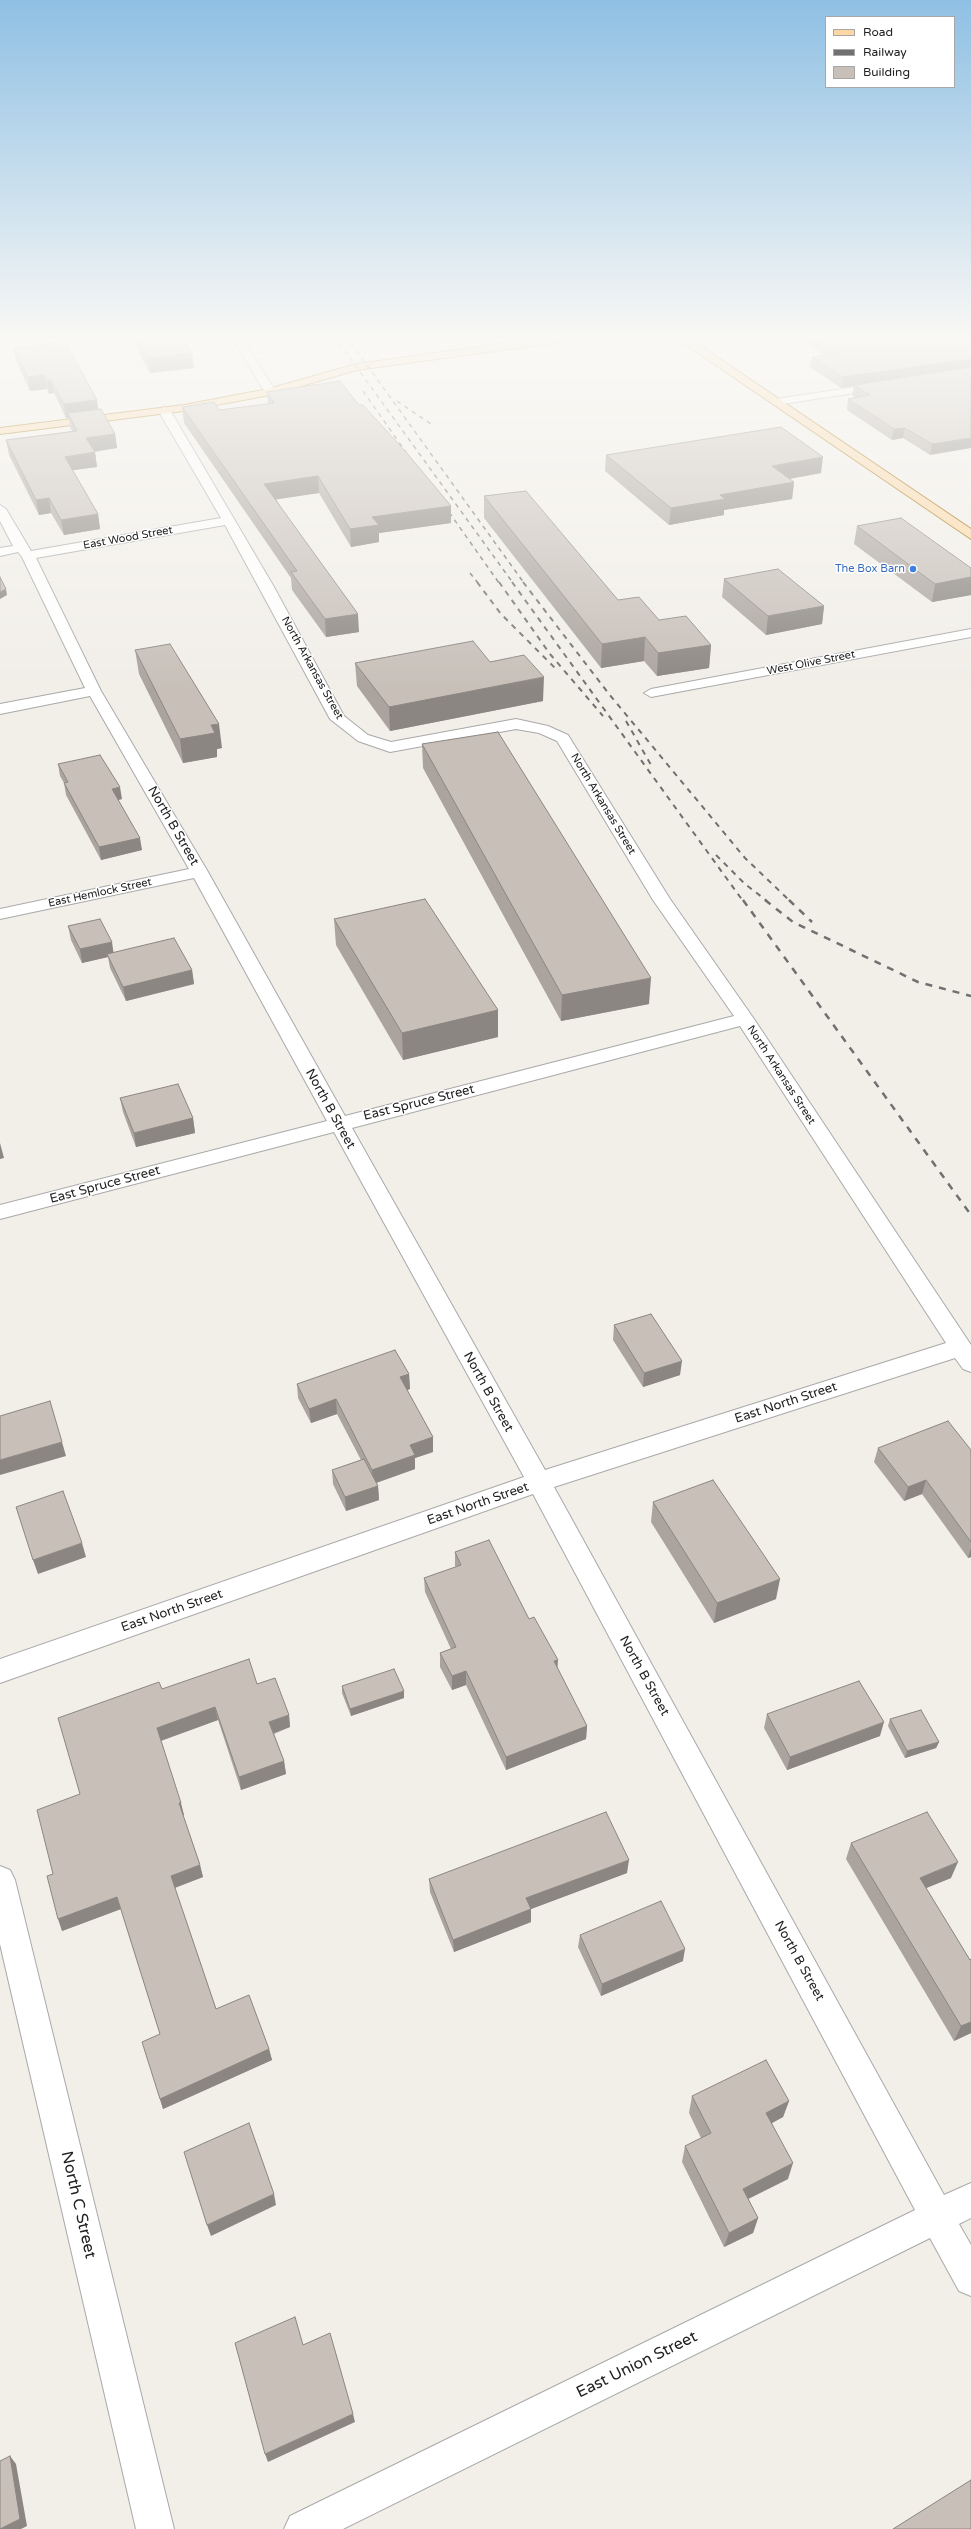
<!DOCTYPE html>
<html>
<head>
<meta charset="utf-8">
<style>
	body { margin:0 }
	#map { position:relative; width:971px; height:2529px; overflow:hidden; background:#f2efe9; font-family:"Varela Round",sans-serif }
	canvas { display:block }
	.legend { position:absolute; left:825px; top:16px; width:130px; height:72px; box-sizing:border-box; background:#fff; border:1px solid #a7a7a7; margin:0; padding:5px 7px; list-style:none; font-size:12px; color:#222 }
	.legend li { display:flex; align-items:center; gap:8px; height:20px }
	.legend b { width:20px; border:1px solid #a7a7a7 }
</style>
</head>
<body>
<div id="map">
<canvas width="971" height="2529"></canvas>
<ul class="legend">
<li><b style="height:5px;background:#fcd6a4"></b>Road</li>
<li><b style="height:5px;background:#707070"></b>Railway</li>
<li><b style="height:11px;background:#c7bfb8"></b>Building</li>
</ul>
</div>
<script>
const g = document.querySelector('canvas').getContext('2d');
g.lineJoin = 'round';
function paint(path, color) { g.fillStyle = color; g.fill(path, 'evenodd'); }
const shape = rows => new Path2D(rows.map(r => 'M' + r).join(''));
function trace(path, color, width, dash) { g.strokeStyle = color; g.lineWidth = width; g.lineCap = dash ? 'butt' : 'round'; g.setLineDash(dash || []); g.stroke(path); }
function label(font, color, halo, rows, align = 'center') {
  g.font = font + ' "Varela Round",sans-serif'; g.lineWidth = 3; g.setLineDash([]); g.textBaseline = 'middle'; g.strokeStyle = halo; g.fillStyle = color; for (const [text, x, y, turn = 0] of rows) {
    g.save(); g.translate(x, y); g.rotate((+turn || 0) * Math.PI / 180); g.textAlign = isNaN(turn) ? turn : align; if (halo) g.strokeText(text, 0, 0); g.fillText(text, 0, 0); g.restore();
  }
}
paint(shape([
	[699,336,725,336,743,349,721,352]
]), '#e2e2e2');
const minor = shape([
	[231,336,241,336,276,392,274,394,266,394,231,336],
	[883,383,889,386,887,388,776,405,770,402,776,399,883,383],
	[164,407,170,410,274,587,344,716,368,735,391,742,516,719,548,726,568,735,670,899,754,1019,971,1345,971,1372,963,1369,955,1358,554,1487,944,2195,971,2183,971,2218,959,2224,971,2245,971,2296,959,2291,930,2238,343,2529,284,2529,290,2516,915,2210,533,1494,0,1683,0,1659,524,1477,334,1132,0,1219,0,1205,327,1121,194,878,0,919,0,909,189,869,90,696,0,714,0,704,85,688,22,557,18,552,0,556,0,548,13,546,0,521,0,505,6,509,31,551,221,518,158,410,164,407],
	[225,525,330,719,358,741,390,752,516,729,539,733,557,741,653,900,734,1016,345,1116,208,872,101,691,36,558,225,525],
	[740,1026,946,1343,545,1470,352,1128,740,1026],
	[971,629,971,637,651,697,644,693,651,689,971,629],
	[0,1866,10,1870,15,1880,174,2529,136,2529,0,1944,0,1866]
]);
const major = shape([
	[557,336,588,336,583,339,357,370,270,395,184,411,0,434,0,428,184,405,268,389,356,364,557,336],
	[673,336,686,336,971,529,971,539,673,336]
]);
trace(minor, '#a9a9a9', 2);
trace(major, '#a06b00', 2);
paint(minor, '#fff');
paint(major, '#fcd6a4');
trace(shape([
	[334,336,513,583],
	[346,336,524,583],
	[363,391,412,461],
	[397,401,431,424],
	[444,505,499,583],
	[470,573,478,583]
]), '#707070', 1.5, [4.5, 4.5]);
trace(shape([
	[477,582,501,614,557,670],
	[499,582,550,654,603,716],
	[512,582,743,901],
	[523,582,609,694,745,858,790,901],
	[626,721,651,765],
	[716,855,745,884,767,901]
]), '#707070', 2, [5.5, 5.5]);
trace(shape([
	[743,900,971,1215],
	[765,900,793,922,918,982,971,996],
	[789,900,812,922]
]), '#707070', 2.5, [7, 7]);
paint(shape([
	[134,336,183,336,194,368,150,373,135,346],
	[807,336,971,336,930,455,903,438,892,440,847,410,848,399,856,398,852,395,854,386,841,388,810,367,812,357,824,355,806,343],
	[13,348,97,400,98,409,115,434,117,448,95,452,97,467,72,470,98,514,100,529,64,535,51,513,39,515,9,455,6,440,72,431,70,427,69,418,66,418,54,393,49,394,47,389,30,391,16,361],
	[267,392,359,405,451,506,451,523,379,533,379,542,351,547,319,493,276,499,359,632,326,637,292,590,291,578,184,423,182,407,219,410,268,404],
	[606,455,821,473,790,479,794,482,792,499,724,510,724,515,669,525,605,471],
	[484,496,618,600,711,645,709,668,657,676,644,661,601,668,484,518],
	[857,526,971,568,971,595,932,602,854,544],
	[724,579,824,606,822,624,766,635,722,597],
	[135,650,222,748,217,749,217,757,183,763,139,674],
	[490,662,543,701,390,731,357,686,355,663],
	[422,744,649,1004,561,1021,423,768],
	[58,764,122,799,118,800,142,850,101,860,66,795,64,783,60,776],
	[334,919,498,1010,498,1037,403,1060,336,945],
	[68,926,114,953,192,970,194,984,126,1001,110,968,108,957,82,963,71,940],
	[120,1098,193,1118,195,1133,136,1147,123,1112],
	[614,1325,680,1375,643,1387,613,1340],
	[409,1374,410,1389,407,1390,433,1437,433,1452,415,1458,415,1469,376,1483,378,1486,379,1500,346,1511,333,1484,332,1470,361,1460,337,1414,311,1423,298,1398,297,1384],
	[878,1448,971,1450,971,1557,968,1558,922,1494,904,1501,874,1462],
	[653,1502,776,1599,714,1623,651,1522],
	[455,1552,529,1619,557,1667,587,1726,586,1739,506,1770,466,1685,452,1690,440,1667,440,1653,451,1649,425,1592,424,1578,456,1567,455,1566],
	[257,1684,289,1715,290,1727,274,1734,284,1761,286,1774,241,1790,218,1720,161,1741,184,1815,183,1815,200,1865,203,1877,175,1888,216,2009,269,2049,272,2060,163,2109,160,2099,160,2034,121,1909,62,1931,53,1874,80,1794,162,1689],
	[342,1686,404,1698,351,1716,342,1693],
	[767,1714,880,1736,787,1770,764,1728],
	[890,1719,939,1742,936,1748,905,1758,888,1726],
	[851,1843,951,1878,926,1888,970,1960,971,2033,954,2041,846,1859],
	[627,1873,531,1909,531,1922,454,1952,430,1892,429,1879],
	[580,1935,683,1961,601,1996,578,1947],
	[692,2096,789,2101,783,2117,772,2123,788,2179,748,2199,758,2218,753,2233,724,2247,682,2162,685,2146,701,2138,689,2113]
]), '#aba49e');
paint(shape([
	[192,353,194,368,150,373,148,358],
	[971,359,971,369,854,385,854,386,841,388,843,377],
	[44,375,47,389,30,391,28,377],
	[47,380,51,380,54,393,49,394],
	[97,400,99,414,68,413,69,418,66,418,64,404],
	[905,428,903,438,892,440,894,429],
	[115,434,117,448,89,452,86,438],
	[971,438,971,448,930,455,932,444],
	[95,452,97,467,67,471,65,457],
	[823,457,821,473,771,482,772,466],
	[318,476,319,493,266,501,264,484],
	[794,482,792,499,724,510,724,515,669,525,671,508,720,495],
	[49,498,51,513,39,515,36,500],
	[451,506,451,523,379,533,379,542,351,547,350,529,372,517],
	[98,514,100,529,64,535,61,520],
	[971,577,971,595,932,602,935,584],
	[6,589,7,595,0,599,0,592],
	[824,606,822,624,766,635,768,616],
	[358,614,359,632,326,637,325,619],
	[645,637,644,661,601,668,602,644],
	[711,645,709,668,657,676,658,653],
	[544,677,543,701,390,731,389,707],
	[219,724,222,748,217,749,217,757,183,763,180,739,211,725],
	[120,787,122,799,114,801,112,789],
	[140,838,142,850,101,860,99,847],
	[112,942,114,956,107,954,108,957,82,963,80,949],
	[192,970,194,984,126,1001,123,987],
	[651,978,649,1004,561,1021,562,995],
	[498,1010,498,1037,403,1060,402,1033],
	[193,1118,195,1133,136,1147,134,1133],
	[0,1143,4,1158,0,1159],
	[682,1361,680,1375,643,1387,644,1373],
	[409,1374,410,1389,401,1392,400,1377],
	[336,1399,337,1414,311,1423,309,1409],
	[433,1437,433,1452,415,1458,415,1469,373,1484,372,1470,410,1445],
	[62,1442,66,1456,0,1475,0,1460],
	[926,1480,922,1494,904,1501,908,1487],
	[378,1486,379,1500,346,1511,345,1497],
	[82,1543,86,1557,38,1574,33,1560],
	[971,1548,971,1557,968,1558],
	[780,1579,776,1599,714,1623,717,1603],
	[558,1660,557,1674,554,1661],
	[466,1671,466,1685,452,1690,452,1676],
	[404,1691,404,1698,351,1716,350,1709],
	[215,1707,218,1720,160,1741,157,1728],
	[289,1715,290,1727,271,1734,269,1722],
	[884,1722,880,1736,787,1770,790,1757],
	[587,1726,586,1739,506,1770,506,1757],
	[939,1742,936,1748,905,1758,907,1751],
	[284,1761,286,1774,241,1790,239,1777],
	[179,1803,181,1803,184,1815,182,1816],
	[629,1860,627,1873,531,1909,531,1922,454,1952,453,1940,526,1898],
	[958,1862,951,1878,914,1893,920,1878],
	[200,1865,203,1877,174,1888,171,1876],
	[117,1897,121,1909,62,1931,58,1919],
	[685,1949,683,1961,601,1996,602,1984],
	[971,2022,971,2033,954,2041,961,2026],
	[269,2049,272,2060,163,2109,160,2099],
	[789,2101,783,2117,761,2129,766,2113],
	[793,2163,788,2179,738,2204,743,2189],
	[274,2194,276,2205,211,2236,207,2225],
	[758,2218,753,2233,724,2247,729,2233],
	[353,2414,355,2422,268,2462,265,2454],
	[10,2456,16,2464,27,2526,21,2529,0,2529]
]), '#8b8681');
const building = shape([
	[137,336,183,336,192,353,148,358,137,336],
	[812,336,971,336,971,359,843,377,812,357,837,353,812,336],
	[65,342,97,400,64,404,51,380,47,380,44,375,28,377,13,348,65,342],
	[971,367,971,438,932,444,905,428,894,429,848,399,870,395,854,385,971,367],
	[340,381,359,405,363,405,406,452,451,506,372,517,379,525,350,529,318,476,264,484,358,614,325,619,291,572,297,571,182,407,214,402,219,410,274,403,267,392,340,381],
	[101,409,115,434,86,438,95,452,65,457,98,514,61,520,49,498,36,500,6,440,77,431,68,413,101,409],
	[781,427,823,457,772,466,794,482,720,495,725,499,671,508,606,455,781,427],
	[526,491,618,600,639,597,659,620,686,616,711,645,658,653,645,637,602,644,484,496,526,491],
	[901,518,971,568,971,577,935,584,857,526,901,518],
	[778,569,824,606,768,616,724,579,778,569],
	[0,577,6,589,0,592,0,577],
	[473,641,490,662,524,655,544,677,389,707,355,663,473,641],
	[170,644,219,724,211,725,215,733,180,739,135,650,170,644],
	[498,732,651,978,562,995,422,744,498,732],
	[100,755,120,787,112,789,140,838,99,847,64,783,68,782,58,764,100,755],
	[425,899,498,1010,402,1033,334,919,425,899],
	[100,919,112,942,80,949,68,926,100,919],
	[174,938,192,970,123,987,107,954,174,938],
	[178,1084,193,1118,134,1133,120,1098,178,1084],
	[651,1314,682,1361,644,1373,614,1325,651,1314],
	[395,1350,409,1374,400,1377,433,1437,410,1445,415,1455,372,1470,336,1399,309,1409,297,1384,395,1350],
	[50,1401,62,1442,0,1460,0,1416,50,1401],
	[948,1421,971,1450,971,1542,926,1480,908,1487,878,1448,948,1421],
	[364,1459,378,1486,345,1497,332,1470,364,1459],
	[713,1480,780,1579,717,1603,653,1502,713,1480],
	[63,1491,82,1543,33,1560,16,1507,63,1491],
	[489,1540,529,1619,534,1617,558,1660,554,1661,587,1726,506,1757,466,1671,452,1676,440,1653,456,1647,424,1578,461,1565,455,1552,489,1540],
	[249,1659,257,1684,275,1678,289,1715,269,1722,284,1761,239,1777,215,1707,157,1728,181,1803,179,1803,200,1865,171,1876,216,2009,249,1995,269,2049,160,2099,142,2042,160,2034,117,1897,58,1919,47,1876,53,1874,37,1810,80,1794,58,1718,159,1682,162,1689,249,1659],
	[394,1669,404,1691,350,1709,342,1686,394,1669],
	[859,1681,884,1722,790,1757,767,1714,859,1681],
	[921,1710,939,1742,907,1751,890,1719,921,1710],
	[606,1812,629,1860,526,1898,531,1909,453,1940,429,1879,606,1812],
	[927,1812,958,1862,920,1878,970,1960,971,1959,971,2022,961,2026,851,1843,927,1812],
	[661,1901,685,1949,602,1984,580,1935,661,1901],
	[766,2060,789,2101,766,2113,793,2163,743,2189,758,2218,729,2233,685,2146,711,2133,692,2096,766,2060],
	[249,2123,274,2194,207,2225,184,2152,249,2123],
	[295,2317,303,2345,330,2333,353,2414,265,2454,235,2343,295,2317],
	[10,2456,20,2519,0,2529,0,2461,10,2456],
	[971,2480,971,2529,893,2529,971,2480]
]);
paint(building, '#c7bfb8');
trace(building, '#8b8681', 1);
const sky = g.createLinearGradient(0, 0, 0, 690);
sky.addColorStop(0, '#8fc0e4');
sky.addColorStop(0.49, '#f9f8f5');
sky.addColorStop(1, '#f9f8f500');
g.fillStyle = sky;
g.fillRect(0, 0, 971, 690);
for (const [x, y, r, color] of [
	[913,569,4,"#3f7fe0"]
]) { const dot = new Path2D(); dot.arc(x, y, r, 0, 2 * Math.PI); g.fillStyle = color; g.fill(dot); trace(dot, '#fff', 1.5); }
label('11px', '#222', '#fff', [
	["East Wood Street",128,538,-10],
	["West Olive Street",811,663,-11],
	["North Arkansas Street",312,668,61],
	["North Arkansas Street",603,804,59],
	["East Hemlock Street",100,893,-12],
	["North Arkansas Street",781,1075,57]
]);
label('11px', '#366cbe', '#fff', [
	["The Box Barn",905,569]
], 'right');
label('13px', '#222', '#fff', [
	["North B Street",173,826,60],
	["East Spruce Street",419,1103,-14],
	["North B Street",330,1109,61],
	["East Spruce Street",105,1185,-15],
	["North B Street",488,1392,61],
	["East North Street",786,1403,-18],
	["East North Street",478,1504,-19],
	["East North Street",172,1611,-19],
	["North B Street",644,1676,61],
	["North B Street",799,1961,61]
]);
label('16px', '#222', '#fff', [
	["North C Street",78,2205,77],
	["East Union Street",637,2365,-26]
]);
</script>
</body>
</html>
